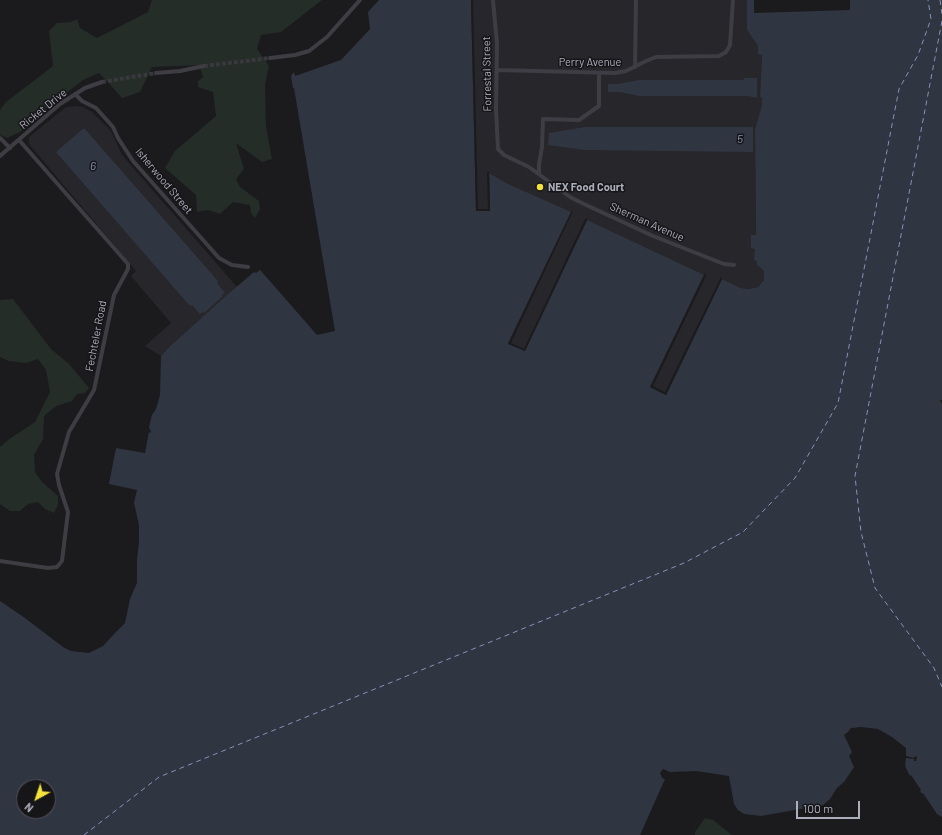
<!DOCTYPE html>
<html>
<head>
<meta charset="utf-8">
<style>
	body { margin:0 }
	#map { position:relative; width:942px; height:835px; overflow:hidden; background:#1b1b1d; font-family:Barlow,sans-serif }
	canvas { display:block }
	.north { position:absolute; left:16px; top:779px; width:40px; height:40px; box-sizing:border-box; background:#161518; border:1px solid #52525a; border-radius:50%; rotate:220deg; font-size:11px; font-weight:700; line-height:16px; text-align:center; color:#adaebc }
	.north::after { content:''; display:block; margin:auto; width:14px; height:18px; background:#f3e23c; clip-path:polygon(50% 0,100% 100%,50% 72%,0 100%) }
	.scale { position:absolute; left:796px; top:801px; width:64px; height:18px; box-sizing:border-box; border:2px solid #adaebc; border-top:0; padding-left:5px; font-size:12px; line-height:14px; white-space:nowrap; color:#adaebc; -webkit-text-stroke:3px #161518; paint-order:stroke }
</style>
</head>
<body>
<div id="map">
<canvas width="942" height="835"></canvas>
<div class="north">N</div>
<div class="scale">100 m</div>
</div>
<script>
const g = document.querySelector('canvas').getContext('2d');
g.lineJoin = 'round';
function paint(path, color) { g.fillStyle = color; g.fill(path, 'evenodd'); }
const shape = rows => new Path2D(rows.map(r => 'M' + r).join(''));
function trace(path, color, width, dash) { g.strokeStyle = color; g.lineWidth = width; g.lineCap = dash ? 'butt' : 'round'; g.setLineDash(dash || []); g.stroke(path); }
function label(font, color, halo, rows, align = 'center') {
  g.font = font + ' Barlow,sans-serif'; g.lineWidth = 3; g.setLineDash([]); g.textBaseline = 'middle'; g.strokeStyle = halo; g.fillStyle = color; for (const [text, x, y, turn = 0] of rows) {
    g.save(); g.translate(x, y); g.rotate((+turn || 0) * Math.PI / 180); g.textAlign = isNaN(turn) ? turn : align; if (halo) g.strokeText(text, 0, 0); g.fillText(text, 0, 0); g.restore();
  }
}
paint(shape([
	[471,0,747,0,747,30,758,46,762,54,760,97,762,98,762,105,755,129,756,235,751,248,755,248,759,267,764,271,764,280,758,287,748,289,741,288,722,279,666,395,650,387,525,351,508,344,508,184,489,173,490,211,476,211],
	[76,106,83,107,92,112,111,131,122,155,237,287,168,348,161,356,145,346,171,323,131,276,136,271,29,144,29,137,66,107]
]), '#27262a');
paint(shape([
	[152,0,322,0,281,32,261,35,257,49,269,66,265,85,266,126,272,159,262,162,236,143,244,169,236,179,240,187,259,201,260,209,255,218,251,213,250,205,233,202,220,214,208,210,197,212,196,195,165,168,175,151,216,116,213,92,198,87,198,81,203,77,199,65,152,67,140,92,122,98,106,80,99,73,83,80,38,115,20,132,7,138,0,135,0,110,6,102,53,66,49,31,57,23,71,22,77,19,80,28,97,38,148,12],
	[13,299,51,349,69,364,89,388,85,393,77,394,72,401,56,406,44,416,43,439,34,455,35,472,42,482,58,496,58,505,54,513,45,509,38,502,28,504,20,511,10,511,0,504,0,447,8,440,35,422,50,392,46,370,38,359,26,363,9,361,0,357,0,300],
	[705,818,713,820,732,835,695,835,695,832]
]), '#242d27');
paint(shape([
	[379,0,471,0,476,211,490,210,489,173,508,184,571,212,508,343,525,351,587,220,704,275,650,387,666,395,722,279,741,288,748,289,758,287,764,280,764,271,757,265,757,261,754,260,755,249,751,248,751,235,756,235,755,129,762,105,762,98,760,97,762,55,758,54,758,46,747,30,747,0,754,0,754,13,850,10,850,0,942,0,942,400,940,400,942,404,942,817,937,814,923,793,922,794,920,791,921,790,911,775,910,776,905,766,906,758,914,759,914,761,916,761,917,757,915,756,914,758,906,756,906,748,892,737,878,729,861,727,851,728,848,732,844,735,852,752,849,756,854,767,844,782,837,788,830,799,823,805,761,816,744,814,738,810,734,804,729,776,696,771,670,772,663,769,660,773,662,778,665,779,640,835,0,835,0,601,25,618,63,647,71,651,89,653,103,646,115,633,125,623,130,599,137,583,137,560,139,542,139,525,134,503,137,490,109,484,116,448,145,453,149,432,151,433,151,432,149,427,152,415,156,409,160,395,161,356,168,348,227,295,254,272,256,273,260,270,261,271,317,335,335,331,294,88,293,88,291,76,294,72,295,76,341,60,370,29,368,12],
	[24,787,48,787,48,811,24,811],
	[744,78,757,78,757,98,748,96,639,96,620,92,608,92,608,84,618,84,639,80,743,80],
	[585,127,753,127,753,152,585,150,548,145,549,133],
	[84,128,218,281,217,283,225,293,222,295,223,296,204,313,203,312,200,314,192,305,190,306,56,152]
]), '#303542');
paint(shape([
	[471,0,473,0,478,209,488,209,487,173,489,171,490,211,476,211],
	[572,210,572,213,511,343,524,349,585,219,588,218,525,351,508,344],
	[705,273,706,276,653,386,665,392,721,277,722,279,666,395,650,387]
]), '#1b1b1d');
trace(shape([
	[940,0,942,14],
	[942,21,855,476,861,532,875,588,934,668,942,687],
	[84,835,159,777,684,563,743,532,795,478,838,403,899,89,918,55,931,19,928,0]
]), '#8593b7', 1, [5, 4]);
trace(shape([
	[204,66,270,58],
	[102,82,156,73]
]), '#38383d', 4, [4, 2]);
trace(shape([
	[493,0,497,44,496,110,498,149,504,155,529,167,570,197,584,204,653,236,724,264,734,265],
	[270,58,295,55,309,51,327,37,360,0],
	[635,67,636,0],
	[497,70,615,73,626,71,646,61,656,57,719,56,726,52,730,45,733,0],
	[156,73,180,71,204,66],
	[75,94,82,101,96,108,113,127,118,138,133,161,219,258,232,265,248,267],
	[0,138,10,148],
	[0,156,60,104,85,88,102,82],
	[539,174,539,164,542,147,543,119,579,120,599,106,599,73],
	[0,561,48,568,57,567,62,561,68,512,59,485,57,474,69,432,94,390,114,295,128,269,128,264,19,140]
]), '#3e3d44', 4);
for (const [x, y, r, color] of [
	[540,187,4,"#f3e23c"]
]) { const dot = new Path2D(); dot.arc(x, y, r, 0, 2 * Math.PI); g.fillStyle = color; g.fill(dot); trace(dot, '#161518', 1.5); }
label('11px', '#adaebc', '#161518', [
	["Perry Avenue",590,62],
	["Forrestal Street",487,74,-91],
	["Ricket Drive",43,109,-39],
	["Isherwood Street",164,181,50],
	["Sherman Avenue",647,222,24],
	["Fechteler Road",96,336,-79]
]);
label('bold 11px', '#adaebc', '#161518', [
	["NEX Food Court",548,187]
], 'left');
label('italic 12px', '#8593b7', '#161518', [
	["5",740,139],
	["6",93,166]
]);
</script>
</body>
</html>
